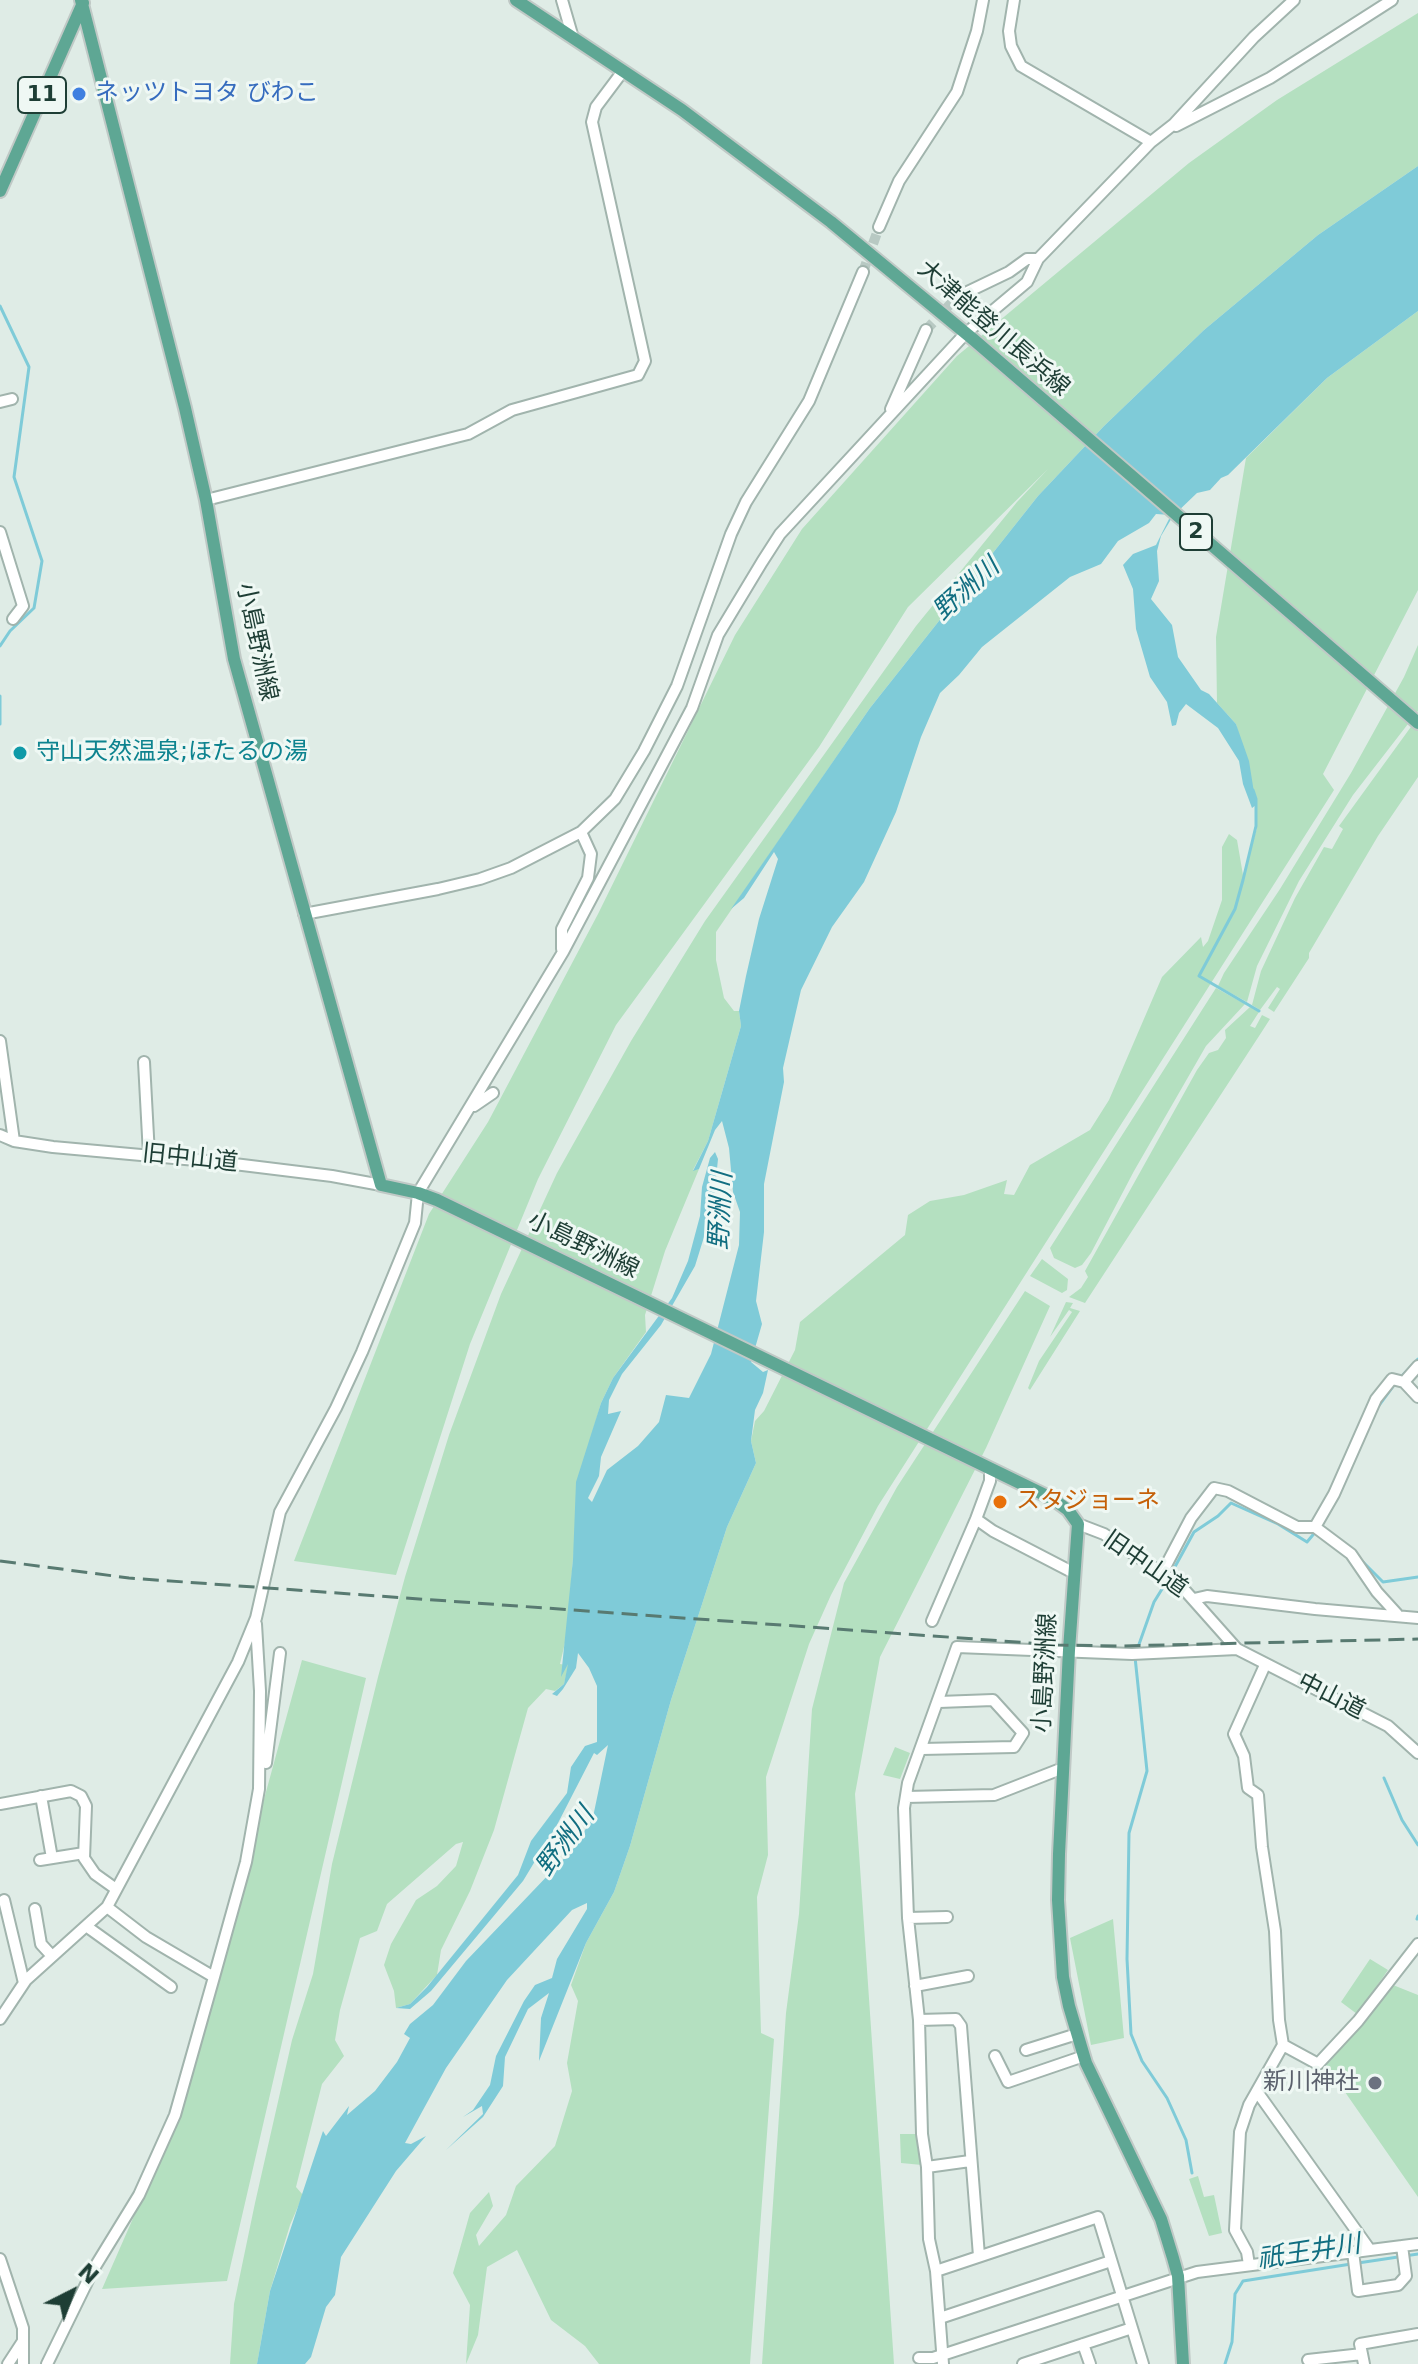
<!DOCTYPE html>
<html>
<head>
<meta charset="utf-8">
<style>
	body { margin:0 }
	#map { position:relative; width:1418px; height:2364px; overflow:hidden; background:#dfece6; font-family:"DejaVu Sans",sans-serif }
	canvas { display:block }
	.north { position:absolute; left:32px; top:2252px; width:80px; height:80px; -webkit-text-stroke:6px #eff8f4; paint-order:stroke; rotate:42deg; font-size:22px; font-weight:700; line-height:32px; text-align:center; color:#1e3e35 }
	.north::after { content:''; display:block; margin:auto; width:28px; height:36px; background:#1e3e35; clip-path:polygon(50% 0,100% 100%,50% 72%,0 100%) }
</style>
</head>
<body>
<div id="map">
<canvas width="1418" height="2364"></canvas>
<div class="north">N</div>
</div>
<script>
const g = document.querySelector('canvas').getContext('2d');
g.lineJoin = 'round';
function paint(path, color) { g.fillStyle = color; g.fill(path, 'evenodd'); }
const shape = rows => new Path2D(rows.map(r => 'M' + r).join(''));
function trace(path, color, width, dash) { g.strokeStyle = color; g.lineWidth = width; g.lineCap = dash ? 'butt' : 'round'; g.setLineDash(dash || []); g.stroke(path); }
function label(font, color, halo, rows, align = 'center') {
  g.font = font + ' "DejaVu Sans","Noto Sans JP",sans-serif'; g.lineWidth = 6; g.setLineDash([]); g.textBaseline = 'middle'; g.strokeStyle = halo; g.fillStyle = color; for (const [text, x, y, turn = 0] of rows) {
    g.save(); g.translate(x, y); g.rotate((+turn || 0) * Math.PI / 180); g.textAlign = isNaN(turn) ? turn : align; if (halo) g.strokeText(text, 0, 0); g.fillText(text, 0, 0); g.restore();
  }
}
paint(shape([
	[1418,13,1418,166,1318,235,1204,330,1104,426,1038,496,870,708,716,932,716,960,724,998,734,1011,739,1011,741,1026,708,1141,693,1170,699,1169,665,1251,645,1315,646,1332,613,1378,601,1403,590,1441,573,1559,567,1634,560,1664,566,1665,569,1663,564,1684,555,1691,546,1689,528,1708,494,1830,470,1891,441,1950,437,1975,410,2004,396,2008,394,1991,384,1965,391,1944,416,1900,437,1886,456,1866,463,1842,456,1844,387,1904,377,1931,360,1938,340,2010,335,2040,344,2056,322,2084,296,2187,303,2195,290,2225,270,2291,257,2364,230,2364,234,2304,255,2203,292,2040,313,1974,332,1864,378,1677,405,1577,449,1435,501,1294,557,1173,631,1041,705,921,916,626,1017,502,1048,469,908,607,819,747,616,1025,538,1179,470,1344,396,1575,294,1561,429,1214,488,1122,598,914,735,635,802,529,957,356,1189,163,1277,100],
	[1418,311,1418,590,1323,774,1334,790,878,1506,831,1595,809,1644,766,1777,768,1855,757,1897,761,2033,774,2039,750,2364,599,2364,585,2346,551,2320,517,2250,487,2267,478,2335,466,2364,470,2305,453,2273,470,2213,489,2192,493,2206,476,2235,479,2246,506,2215,516,2186,555,2146,572,2091,567,2063,578,2001,571,1985,586,1943,614,1892,630,1846,671,1700,727,1527,756,1463,751,1441,755,1421,764,1411,795,1350,800,1322,905,1235,908,1215,930,1201,964,1195,1007,1180,1004,1194,1014,1195,1030,1165,1090,1130,1109,1100,1162,977,1201,937,1203,947,1208,941,1222,900,1222,847,1229,834,1237,840,1243,875,1257,828,1256,805,1236,724,1217,703,1216,637,1246,458,1327,378],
	[1418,645,1418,711,1353,795,1299,881,1257,966,1247,1002,1218,986,1224,973,1280,889,1351,773,1404,677],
	[1413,724,1418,728,1418,777,1378,836,1309,953,1309,958,1274,1012,1268,1008,1280,989,1277,987,1260,1010,1252,1005,1261,971,1295,898,1324,847,1332,849,1343,829,1339,826],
	[1216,988,1245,1004,1206,1046,1134,1171,1091,1253,1082,1265,1075,1268,1054,1258,1050,1248],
	[1250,1007,1259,1012,1250,1026,1255,1028,1262,1015,1270,1019,1261,1033,1085,1303,1069,1297,1081,1288,1088,1277,1085,1271,1197,1070,1209,1053,1218,1050,1226,1038,1225,1030],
	[1042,1259,1068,1279,1067,1290,1062,1293,1030,1276],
	[1025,1291,1050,1306,986,1448,880,1657,855,1794,894,2364,762,2364,786,2013,799,1914,812,1709,844,1583,897,1487],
	[1066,1302,1073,1303,1070,1308,1080,1311,1030,1390,1028,1388,1039,1361,1072,1312,1069,1310,1050,1337],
	[302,1660,366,1678,227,2281,102,2289,177,2118],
	[895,1747,910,1753,900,1779,883,1775],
	[1113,1919,1124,2038,1091,2045,1070,1938],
	[1370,1959,1388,1970,1358,2013,1393,1985,1418,1995,1418,2197,1322,2059,1348,2022,1357,2014,1341,2002],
	[900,2134,921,2134,922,2165,901,2163],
	[1198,2176,1204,2197,1214,2195,1222,2233,1209,2236,1189,2179]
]), '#b4e0c0');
paint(shape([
	[1418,166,1418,311,1327,378,1228,475,1221,478,1210,490,1197,493,1173,516,1161,536,1157,551,1159,581,1151,599,1172,625,1178,657,1201,690,1209,694,1236,724,1249,761,1256,805,1252,808,1243,784,1239,761,1218,728,1186,704,1179,713,1176,725,1172,726,1167,702,1150,677,1136,629,1133,589,1123,565,1133,554,1156,545,1171,515,1156,514,1149,523,1118,541,1101,564,1070,577,982,647,959,675,940,693,921,737,896,812,864,882,832,927,801,990,783,1068,784,1082,764,1184,764,1232,756,1301,762,1324,751,1362,763,1372,768,1370,763,1393,755,1410,751,1441,756,1463,727,1527,671,1700,630,1846,614,1892,586,1943,539,2061,541,2018,549,1993,528,2009,505,2057,503,2086,483,2117,446,2150,483,2114,482,2106,463,2117,473,2110,490,2085,496,2056,524,2001,535,1985,552,1978,557,1959,587,1909,587,1903,572,1910,507,1980,446,2068,405,2143,411,2144,426,2136,396,2171,341,2257,335,2295,326,2307,311,2357,305,2364,257,2364,270,2291,323,2131,326,2136,349,2106,347,2115,375,2091,397,2062,410,2038,404,2034,410,2024,433,2005,466,1961,574,1848,593,1817,608,1745,597,1755,594,1753,558,1823,523,1881,431,1991,410,2009,396,2008,410,2004,427,1987,518,1875,531,1841,567,1793,571,1767,585,1746,597,1742,597,1686,589,1668,578,1653,576,1668,563,1689,557,1696,552,1694,564,1684,568,1664,561,1677,573,1559,576,1482,601,1403,613,1378,672,1298,688,1261,700,1216,702,1187,710,1158,715,1152,718,1159,713,1208,695,1266,661,1325,622,1374,609,1400,608,1414,621,1411,601,1457,599,1476,588,1498,592,1502,607,1470,638,1446,659,1422,666,1395,689,1398,711,1354,739,1245,740,1212,733,1192,729,1148,722,1121,715,1130,699,1169,693,1171,708,1141,741,1026,739,1011,746,976,759,919,778,859,774,852,744,898,731,909,870,708,1038,496,1104,426,1204,330,1318,235]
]), '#7fcbd8');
trace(shape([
	[0,306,29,367,14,477,42,561,34,608,10,631,0,646],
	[0,696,0,724],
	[1253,790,1256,799,1256,826,1243,880,1235,909,1199,976,1259,1011],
	[1400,1378,1418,1359],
	[1377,1408,1394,1385],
	[1360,1559,1383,1582,1418,1577],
	[1171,1574,1194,1532,1218,1516,1231,1503,1278,1524,1307,1542,1317,1530],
	[1137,1650,1154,1602,1167,1581],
	[1135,1657,1147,1771,1129,1833,1127,1959,1131,2034,1142,2061,1167,2098,1186,2140,1192,2173],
	[1384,1778,1402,1820,1418,1845],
	[1417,1919,1418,1916],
	[1358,2263,1418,2254],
	[1225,2364,1232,2342,1235,2294,1243,2281,1351,2264]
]), '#7fcbd8', 3);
trace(shape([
	[863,272,879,227],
	[926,330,957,297]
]), '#b8c9c3', 10, [10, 5]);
const minor = shape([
	[562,0,573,38],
	[1014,0,1009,31,1011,46,1021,66,1151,142],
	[1176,126,1270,78,1392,0],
	[879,227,899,181,957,92,977,31,983,0],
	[957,297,1009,272,1027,259,1038,259],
	[0,402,12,399],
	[891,409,926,330],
	[206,500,468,434,512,410,638,375,645,361,592,122,596,107,623,71],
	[0,532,23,606,13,619],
	[304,914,438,889,480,879,511,868,581,832,615,799,644,751,677,686,731,534,746,502,809,401,863,272],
	[562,949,562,929,588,878,591,854,581,832],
	[0,1041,14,1141],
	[144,1062,149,1155],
	[474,1106,493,1093],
	[0,1135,14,1141,53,1147,218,1162,332,1176,381,1185],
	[1404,1382,1418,1366],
	[976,1519,993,1531,1074,1573],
	[1078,1524,1104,1534,1181,1586,1237,1649,1388,1726,1418,1753],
	[1315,1527,1334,1494,1376,1399,1392,1379,1404,1382,1418,1397],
	[1162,1573,1191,1518,1214,1488,1228,1491,1297,1527,1315,1527,1351,1554,1377,1592,1397,1614],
	[1194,1599,1207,1596,1315,1609,1418,1618],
	[932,1621,976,1519,990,1481,990,1469],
	[922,1749,1014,1747,1023,1733,993,1700,939,1702],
	[266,1763,280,1653],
	[41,1796,52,1858],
	[906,1797,994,1795,1058,1770,1064,1770],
	[0,1804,71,1791,81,1796,86,1806,84,1858,95,1874,116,1889],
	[40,1860,84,1853],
	[4,1900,24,1983],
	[107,1907,146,1937,214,1977],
	[35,1909,41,1944,52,1956],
	[908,1918,947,1917],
	[86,1926,171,1987],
	[915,1986,968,1976],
	[0,2019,26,1980,107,1907,238,1662,256,1618,280,1512,336,1408,362,1352,415,1223,418,1193,563,952,692,708,718,635,762,562,780,534,965,334,1027,282,1038,259,1151,142,1174,124,1254,37,1294,0],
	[919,2020,956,2019,961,2026,979,2256],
	[1283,2045,1318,2064,1358,2021,1418,1944],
	[1026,2050,1077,2034],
	[995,2056,1008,2082,1084,2056],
	[1258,2093,1370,2250],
	[927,2167,970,2161],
	[1353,2252,1358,2291,1398,2285,1406,2276,1402,2246],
	[0,2259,23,2328,23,2364],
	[1249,2265,1247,2252,1235,2230,1240,2132,1249,2105,1283,2045,1279,2020,1275,1931,1262,1847,1258,1795,1248,1788,1244,1756,1234,1734,1265,1665],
	[936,2271,1098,2217,1143,2364],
	[940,2318,1111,2261],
	[1083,2344,1090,2364],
	[919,2358,933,2358,1197,2272,1418,2244],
	[1308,2360,1362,2354],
	[8,2364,23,2341],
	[47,2364,93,2270,139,2195,175,2115,214,1977,246,1862,259,1789,260,1691,256,1624],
	[943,2364,936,2271,929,2239,927,2167,922,2134,919,2020,908,1918,904,1808,908,1783,957,1647,1132,1654,1237,1649],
	[1023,2364,1132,2328],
	[1364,2364,1360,2344,1418,2334]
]);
const major = shape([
	[81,0,185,408,206,500,234,659,381,1185,418,1193,437,1200,1053,1499,1068,1510,1078,1524,1069,1650,1059,1854,1058,1900,1063,1977,1069,2006,1086,2063,1161,2219,1173,2258,1178,2276,1183,2364],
	[516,0,682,110,831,222,974,340,1418,723],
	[0,191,83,3]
]);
trace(minor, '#a1b4ad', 14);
trace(major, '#c0c9c6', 16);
trace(minor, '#fff', 10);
trace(major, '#5ea794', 12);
trace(shape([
	[0,1561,129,1578,1058,1645,1121,1646,1418,1639]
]), '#587a71', 3, [16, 8]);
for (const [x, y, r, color] of [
	[79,94,8,"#3f7fe0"],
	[20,753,8,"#0f9aa8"],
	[1000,1502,8,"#e8710a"],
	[1375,2083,8,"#6b7280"]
]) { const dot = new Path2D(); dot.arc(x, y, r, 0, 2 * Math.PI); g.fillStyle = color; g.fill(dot); trace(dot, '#eff8f4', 3); }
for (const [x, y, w] of [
	[42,95,48],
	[1196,532,32]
]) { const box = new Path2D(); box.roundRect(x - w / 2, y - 18, w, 36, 6); g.fillStyle = '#eff8f4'; g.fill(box); trace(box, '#1e3e35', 2); }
label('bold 22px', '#1e3e35', null, [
	["11",42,95],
	["2",1196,532]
]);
label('24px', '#366cbe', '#eff8f4', [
	["ネッツトヨタ びわこ",95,94]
], 'left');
label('24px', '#1e3e35', '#eff8f4', [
	["大津能登川長浜線",993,329,41],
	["小島野洲線",256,642,78],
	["旧中山道",190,1159,6],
	["小島野洲線",583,1246,26],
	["旧中山道",1145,1565,35],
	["小島野洲線",1046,1673,-87],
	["中山道",1331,1697,27]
]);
label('24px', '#0d838f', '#eff8f4', [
	["守山天然温泉;ほたるの湯",36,753]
], 'left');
label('24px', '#c56008', '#eff8f4', [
	["スタジョーネ",1016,1502]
], 'left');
label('24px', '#5b616d', '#eff8f4', [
	["新川神社",1359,2083]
], 'right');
label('italic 26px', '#116e81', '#eff8f4', [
	["野洲川",967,590,-42],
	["野洲川",722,1211,-87],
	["野洲川",566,1842,-53],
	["祇王井川",1309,2253,-9]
]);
</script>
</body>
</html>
